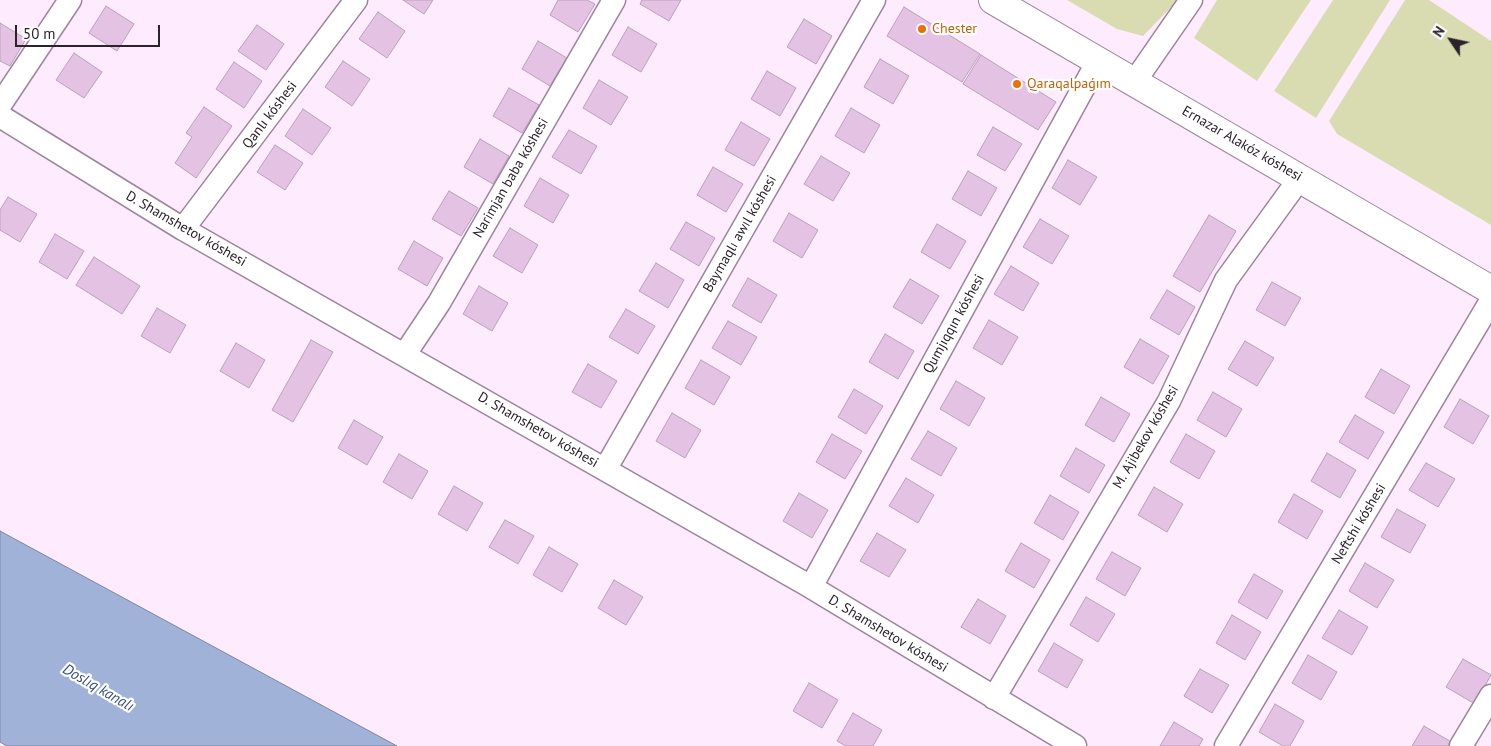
<!DOCTYPE html>
<html>
<head>
<meta charset="utf-8">
<style>
	body { margin:0 }
	#map { position:relative; width:1491px; height:746px; overflow:hidden; background:#feebfe; font-family:"PT Sans",sans-serif }
	canvas { display:block }
	.north { position:absolute; left:1426px; top:15px; width:50px; height:50px; -webkit-text-stroke:4px #fff; paint-order:stroke; rotate:304deg; font-size:14px; font-weight:700; line-height:20px; text-align:center; color:#2b222b }
	.north::after { content:''; display:block; margin:auto; width:18px; height:22px; background:#2b222b; clip-path:polygon(50% 0,100% 100%,50% 72%,0 100%) }
	.scale { position:absolute; left:15px; top:25px; width:145px; height:22px; box-sizing:border-box; border:2px solid #2b222b; border-top:0; padding-left:6px; font-size:15px; line-height:18px; white-space:nowrap; color:#2b222b; -webkit-text-stroke:4px #fff; paint-order:stroke }
</style>
</head>
<body>
<div id="map">
<canvas width="1491" height="746"></canvas>
<div class="north">N</div>
<div class="scale">50 m</div>
</div>
<script>
const g = document.querySelector('canvas').getContext('2d');
g.lineJoin = 'round';
function paint(path, color) { g.fillStyle = color; g.fill(path, 'evenodd'); }
const shape = rows => new Path2D(rows.map(r => 'M' + r).join(''));
function trace(path, color, width, dash) { g.strokeStyle = color; g.lineWidth = width; g.lineCap = dash ? 'butt' : 'round'; g.setLineDash(dash || []); g.stroke(path); }
function label(font, color, halo, rows, align = 'center') {
  g.font = font + ' "PT Sans",sans-serif'; g.lineWidth = 4.5; g.setLineDash([]); g.textBaseline = 'middle'; g.strokeStyle = halo; g.fillStyle = color; for (const [text, x, y, turn = 0] of rows) {
    g.save(); g.translate(x, y); g.rotate((+turn || 0) * Math.PI / 180); g.textAlign = isNaN(turn) ? turn : align; if (halo) g.strokeText(text, 0, 0); g.fillText(text, 0, 0); g.restore();
  }
}
paint(shape([
	[1067,0,1178,0,1143,36,1117,29],
	[1217,0,1311,0,1257,81,1194,38],
	[1333,0,1390,0,1316,118,1274,91],
	[1405,0,1429,0,1491,41,1491,225,1337,134,1329,121]
]), '#d9dcb1');
const water = shape([
	[0,531,397,746,7,746,0,742,0,531]
]);
paint(water, '#a0b2d8');
trace(water, '#7d87a4', 1);
const building = shape([
	[403,0,433,0,424,14,403,0],
	[558,0,587,0,595,4,578,32,550,15,558,0],
	[642,0,681,0,669,21,640,4,642,0],
	[106,6,134,24,117,51,89,33,106,6],
	[904,7,980,54,962,82,887,36,904,7],
	[378,12,405,31,387,58,359,39,378,12],
	[804,19,832,36,816,64,787,47,804,19],
	[0,23,26,39,10,66,0,61,0,23],
	[257,25,284,44,266,70,238,51,257,25],
	[628,27,657,44,641,72,612,55,628,27],
	[538,41,567,58,550,86,522,69,538,41],
	[74,53,102,72,84,98,56,80,74,53],
	[981,55,1056,102,1038,130,963,84,981,55],
	[880,59,909,76,893,104,864,87,880,59],
	[343,61,370,79,352,106,325,87,343,61],
	[234,62,262,81,244,108,216,89,234,62],
	[767,71,796,88,780,116,751,99,767,71],
	[599,80,628,97,611,125,583,108,599,80],
	[509,88,539,105,522,133,493,116,509,88],
	[204,107,232,126,196,178,175,163,192,137,186,133,204,107],
	[851,108,880,125,864,153,835,136,851,108],
	[303,109,331,128,312,155,285,136,303,109],
	[741,122,770,139,754,166,725,150,741,122],
	[993,127,1022,144,1005,171,977,155,993,127],
	[569,130,597,146,581,174,552,157,569,130],
	[480,139,509,156,493,184,464,167,480,139],
	[275,145,303,163,285,190,257,172,275,145],
	[821,156,850,173,833,201,804,184,821,156],
	[1068,160,1097,177,1080,205,1052,188,1068,160],
	[713,167,743,184,726,212,697,195,713,167],
	[968,171,997,188,981,216,952,199,968,171],
	[540,178,569,195,553,223,524,206,540,178],
	[449,191,478,208,461,236,432,219,449,191],
	[8,197,37,214,20,242,0,230,0,210,8,197],
	[789,213,818,230,802,258,773,241,789,213],
	[1209,215,1236,231,1200,292,1173,276,1209,215],
	[1040,219,1069,236,1052,264,1023,247,1040,219],
	[686,222,715,238,699,266,670,249,686,222],
	[937,224,966,241,950,269,921,252,937,224],
	[510,228,538,245,522,273,493,256,510,228],
	[55,234,84,251,67,279,39,262,55,234],
	[414,241,443,258,427,286,398,269,414,241],
	[94,257,140,286,122,314,76,285,94,257],
	[656,263,684,280,668,308,639,291,656,263],
	[1011,266,1039,283,1023,311,994,294,1011,266],
	[748,278,777,295,761,323,732,306,748,278],
	[910,279,939,296,922,324,893,307,910,279],
	[1272,282,1301,298,1285,326,1256,310,1272,282],
	[479,286,508,303,492,331,463,314,479,286],
	[1167,290,1195,307,1179,335,1150,318,1167,290],
	[157,308,186,325,170,353,141,336,157,308],
	[626,309,655,326,638,354,609,337,626,309],
	[989,320,1018,337,1002,365,973,348,989,320],
	[728,321,757,337,741,365,712,348,728,321],
	[885,334,914,351,898,379,869,362,885,334],
	[1140,339,1169,356,1153,384,1124,367,1140,339],
	[311,340,333,352,293,422,272,410,311,340],
	[1245,341,1274,358,1257,386,1228,369,1245,341],
	[236,343,265,360,249,388,220,371,236,343],
	[701,360,730,377,714,405,685,388,701,360],
	[588,364,617,381,601,408,572,392,588,364],
	[1381,369,1410,386,1394,414,1365,397,1381,369],
	[956,381,985,398,969,426,940,409,956,381],
	[854,389,883,406,866,434,838,417,854,389],
	[1213,392,1242,409,1226,437,1197,420,1213,392],
	[1101,397,1130,414,1114,442,1085,425,1101,397],
	[1460,399,1489,416,1473,444,1444,427,1460,399],
	[672,413,701,430,685,458,656,441,672,413],
	[1355,415,1384,432,1368,459,1339,442,1355,415],
	[354,420,383,437,367,465,338,448,354,420],
	[928,431,957,448,941,476,911,459,928,431],
	[832,434,862,451,845,479,816,462,832,434],
	[1186,434,1215,451,1199,479,1170,462,1186,434],
	[1076,448,1105,465,1089,493,1060,476,1076,448],
	[1327,453,1356,470,1340,498,1311,481,1327,453],
	[399,454,428,471,412,499,383,482,399,454],
	[1426,463,1455,479,1438,507,1409,490,1426,463],
	[906,478,934,495,918,523,889,506,906,478],
	[454,486,483,503,467,531,438,514,454,486],
	[1154,487,1183,504,1167,532,1138,515,1154,487],
	[799,493,828,510,812,538,783,521,799,493],
	[1294,494,1323,511,1307,539,1278,522,1294,494],
	[1050,495,1079,512,1063,540,1034,523,1050,495],
	[1397,509,1426,525,1410,553,1381,537,1397,509],
	[505,520,534,536,518,564,489,547,505,520],
	[877,533,906,550,889,577,860,561,877,533],
	[1021,543,1050,560,1034,588,1005,571,1021,543],
	[549,547,578,564,562,592,533,575,549,547],
	[1112,552,1141,568,1125,596,1096,579,1112,552],
	[1365,563,1394,580,1377,608,1349,591,1365,563],
	[1254,574,1283,591,1267,619,1238,602,1254,574],
	[614,580,643,597,626,625,598,608,614,580],
	[1086,597,1115,614,1098,642,1070,625,1086,597],
	[978,599,1006,616,990,644,961,627,978,599],
	[1339,610,1368,627,1352,655,1322,638,1339,610],
	[1232,615,1261,632,1245,660,1216,643,1232,615],
	[1054,643,1083,660,1067,688,1038,671,1054,643],
	[1308,655,1337,672,1321,700,1292,683,1308,655],
	[1463,659,1491,675,1475,704,1446,687,1463,659],
	[1200,669,1229,685,1212,713,1184,696,1200,669],
	[809,683,838,700,822,728,793,711,809,683],
	[1275,704,1304,721,1290,746,1283,746,1259,732,1275,704],
	[853,713,882,730,873,746,846,746,837,741,853,713],
	[1174,722,1203,739,1199,746,1160,746,1174,722],
	[1424,726,1453,743,1451,746,1412,746,1424,726]
]);
paint(building, '#e3c2e3');
trace(building, '#b9a2b9', 1);
const street = shape([
	[1135,81,1191,0],
	[0,105,70,0],
	[0,116,183,229,811,587,1075,746],
	[183,229,356,0],
	[405,354,439,303,614,0],
	[606,468,874,0],
	[811,587,1098,61],
	[994,698,1169,401,1226,280,1300,178],
	[1226,746,1491,301],
	[1461,746,1491,696]
]);
const secondary = shape([
	[993,0,1491,290]
]);
trace(street, '#9b859b', 25);
trace(secondary, '#9b859b', 30);
trace(street, '#fff', 22);
trace(secondary, '#fff', 28);
for (const [x, y, r, color] of [
	[922,29,5,"#e8710a"],
	[1017,84,5,"#e8710a"]
]) { const dot = new Path2D(); dot.arc(x, y, r, 0, 2 * Math.PI); g.fillStyle = color; g.fill(dot); trace(dot, '#fff', 2); }
label('14px', '#c56008', '#fff', [
	["Chester",932,29],
	["Qaraqalpaǵım",1027,84]
], 'left');
label('14px', '#2b222b', '#fff', [
	["Qanlı kóshesi",270,115,-53],
	["Ernazar Alakóz kóshesi",1242,144,30],
	["Narimjan baba kóshesi",511,178,-60],
	["D. Shamshetov kóshesi",186,229,30],
	["Baymaqlı awıl kóshesi",740,234,-60],
	["Qumjıqqın kóshesi",954,324,-61],
	["D. Shamshetov kóshesi",538,430,30],
	["M. Ajibekov kóshesi",1146,437,-60],
	["Neftshi kóshesi",1359,524,-59],
	["D. Shamshetov kóshesi",888,634,31]
]);
label('italic 15px', '#374e80', '#fff', [
	["Doslıq kanalı",98,688,30]
]);
</script>
</body>
</html>
